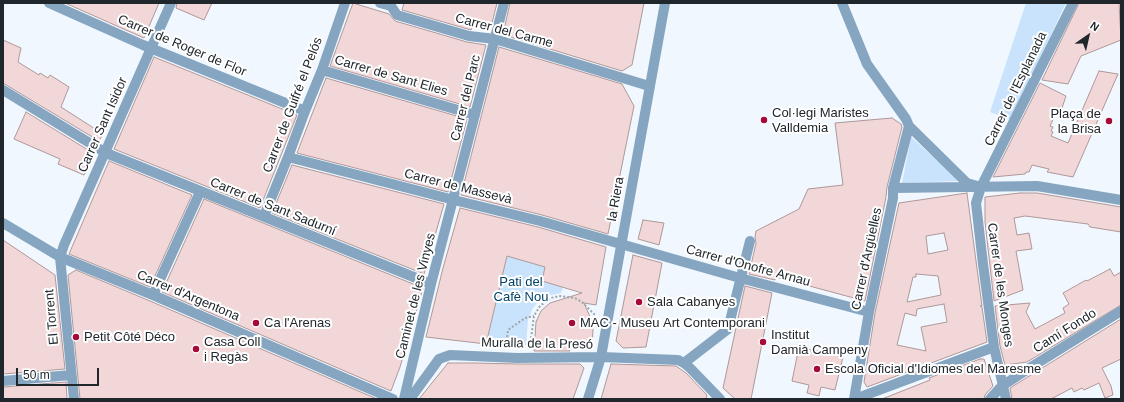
<!DOCTYPE html>
<html>
<head>
<meta charset="utf-8">
<style>
	body { margin:0 }
	#map { position:relative; width:1124px; height:402px; overflow:hidden; background:#f0f7fe; font-family:Helvetica,sans-serif }
	canvas { display:block }
	.frame { position:absolute; inset:0; border:4px solid #20272c; pointer-events:none }
	.north { position:absolute; left:1068px; top:16px; width:40px; height:40px; -webkit-text-stroke:3px #fff; paint-order:stroke; rotate:34deg; font-size:11px; font-weight:700; line-height:16px; text-align:center; color:#20272c }
	.north::after { content:''; display:block; margin:auto; width:14px; height:18px; background:#20272c; clip-path:polygon(50% 0,100% 100%,50% 72%,0 100%) }
	.scale { position:absolute; left:16px; top:368px; width:83px; height:18px; box-sizing:border-box; border:2px solid #20272c; border-top:0; padding-left:5px; font-size:12px; line-height:14px; white-space:nowrap; color:#20272c; -webkit-text-stroke:3px #fff; paint-order:stroke }
</style>
</head>
<body>
<div id="map">
<canvas width="1124" height="402"></canvas>
<div class="frame"></div>
<div class="north">N</div>
<div class="scale">50 m</div>
</div>
<script>
const g = document.querySelector('canvas').getContext('2d');
g.lineJoin = 'round';
function paint(path, color) { g.fillStyle = color; g.fill(path, 'evenodd'); }
const shape = rows => new Path2D(rows.map(r => 'M' + r).join(''));
function trace(path, color, width, dash) { g.strokeStyle = color; g.lineWidth = width; g.lineCap = dash ? 'butt' : 'round'; g.setLineDash(dash || []); g.stroke(path); }
function label(font, color, halo, rows, align = 'center') {
  g.font = font + ' Helvetica,sans-serif'; g.lineWidth = 4; g.setLineDash([]); g.textBaseline = 'middle'; g.strokeStyle = halo; g.fillStyle = color; for (const [text, x, y, turn = 0] of rows) {
    g.save(); g.translate(x, y); g.rotate((+turn || 0) * Math.PI / 180); g.textAlign = isNaN(turn) ? turn : align; if (halo) g.strokeText(text, 0, 0); g.fillText(text, 0, 0); g.restore();
  }
}
paint(shape([
	[1026,3,1066,3,1011,120,990,112],
	[911,137,960,181,902,183],
	[507,256,545,267,542,281,563,287,561,293,546,296,537,303,533,308,528,320,526,346,486,344]
]), '#c8e3fb');
const building = shape([
	[65,3,159,3,144,38,65,3],
	[177,3,212,3,204,20,176,8,177,3],
	[353,3,389,14,395,21,467,42,486,45,470,107,330,66,353,3],
	[404,3,497,3,491,27,474,22,471,30,402,10,404,3],
	[510,3,644,3,632,65,622,71,504,35,505,31,504,30,510,3],
	[1079,3,1119,3,1121,40,1081,56,1068,84,1042,80,1079,3],
	[3,40,21,48,18,62,39,75,40,73,48,78,50,75,69,87,61,107,103,134,99,141,3,83,3,40],
	[499,47,622,84,634,106,608,234,542,215,461,195,499,47],
	[154,57,297,115,260,208,114,149,154,57],
	[1099,71,1118,74,1073,177,1047,172,1049,169,1032,165,1029,172,1026,172,1025,174,993,177,1040,83,1066,96,1062,108,1059,107,1050,126,1053,127,1051,131,1053,132,1051,136,1068,143,1099,71],
	[326,78,467,119,448,192,297,153,326,78],
	[26,112,93,153,91,157,93,158,84,175,58,164,60,159,14,139,26,112],
	[892,118,901,124,902,127,887,187,886,197,865,301,776,277,775,280,749,274,756,243,755,237,756,231,799,209,808,189,843,185,835,123,892,118],
	[109,161,192,195,150,287,69,254,109,161],
	[292,165,444,204,424,274,272,213,292,165],
	[967,193,982,306,980,306,982,307,987,342,867,387,864,382,875,313,899,203,967,193],
	[944,233,948,250,928,254,926,236,944,233],
	[916,274,938,276,941,295,907,302,913,277,916,277,916,274],
	[944,304,947,322,921,327,926,351,897,345,905,313,916,316,917,309,944,304],
	[1020,193,1037,193,1121,207,1121,232,1090,227,1088,224,1025,216,1014,218,1017,235,1029,233,1032,249,1016,251,1023,290,994,301,985,222,985,197,1020,193],
	[204,199,423,288,400,367,391,391,162,292,204,199],
	[460,208,538,227,606,247,596,305,584,303,591,319,593,328,592,349,568,348,570,351,534,351,536,322,541,311,550,303,582,293,542,281,545,267,507,256,486,344,426,337,443,268,460,208],
	[643,220,664,223,659,245,638,239,643,220],
	[3,240,55,275,65,369,3,374,3,240],
	[633,255,662,263,646,347,623,348,616,341,633,255],
	[1110,269,1114,276,1121,272,1121,305,1027,362,1005,365,1000,346,995,306,1030,303,1026,312,1035,329,1065,313,1063,308,1069,304,1063,293,1079,284,1086,280,1087,281,1110,269],
	[76,270,150,301,377,399,80,399,68,275,76,270],
	[745,286,772,293,751,399,735,399,723,388,745,286],
	[1121,319,1121,359,1102,368,1111,386,1113,395,1105,398,1099,383,1084,390,1082,388,1074,392,1072,388,1051,399,1012,399,1010,388,1121,319],
	[799,347,843,357,835,390,821,387,819,396,807,393,809,385,792,381,799,347],
	[980,359,984,359,993,386,985,395,984,399,882,399,930,380,929,378,980,359],
	[448,363,474,363,517,364,580,364,584,368,573,399,419,399,448,363],
	[611,364,676,366,686,373,707,395,706,399,601,399,611,364],
	[66,382,67,399,3,399,3,387,66,382]
]);
paint(building, '#f1d7d8');
trace(building, '#af9798', 1);
trace(shape([
	[506,345,508,330,525,318,534,316],
	[530,346,534,316,540,306,551,298,559,296,575,298,582,302,595,315]
]), '#9ea5ab', 2, [2, 2]);
trace(shape([
	[49,3,143,45,305,111],
	[380,3,391,6,397,15,469,36,495,39,649,86],
	[842,3,867,64,906,119,909,126,967,183,981,187],
	[322,70,475,115],
	[3,90,106,153,431,284],
	[288,157,454,200,540,221,740,278,869,312],
	[893,188,1037,186,1121,200],
	[264,216,288,157,305,111,322,70,345,3],
	[3,223,60,257,153,295,393,399],
	[153,295,200,192],
	[684,363,728,329,750,241],
	[3,381,71,375],
	[74,399,60,257,64,245,171,3],
	[404,399,431,284,504,3],
	[410,399,439,359,450,355,517,358,601,357,678,360,684,363,690,368,720,399],
	[588,399,601,357,604,340,665,3],
	[854,399,869,312,893,198,893,188,909,126],
	[855,399,994,347],
	[990,399,1002,386,1028,369,1121,311],
	[1006,399,994,347,983,264,976,203,981,187,1073,3]
]), '#85a5c0', 10);
for (const [x, y, r, color] of [
	[764,120,4,"#a50a38"],
	[1109,121,4,"#a50a38"],
	[639,302,4,"#a50a38"],
	[256,323,4,"#a50a38"],
	[572,323,4,"#a50a38"],
	[76,337,4,"#a50a38"],
	[763,342,4,"#a50a38"],
	[196,349,4,"#a50a38"],
	[817,369,4,"#a50a38"]
]) { const dot = new Path2D(); dot.arc(x, y, r, 0, 2 * Math.PI); g.fillStyle = color; g.fill(dot); trace(dot, '#fff', 1.5); }
label('13px', '#20272c', '#fff', [
	["Carrer del Carme",504,31,15],
	["Carrer de Roger de Flor",182,46,23],
	["Carrer de Sant Elies",391,76,16],
	["Carrer de l'Esplanada",1016,89,-64],
	["Carrer del Parc",466,98,-76],
	["Carrer de Guifré el Pelós",293,105,-69],
	["Carrer Sant Isidor",103,125,-66],
	["Carrer de Massevà",458,187,14],
	["la Riera",616,199,-80],
	["Carrer de Sant Sadurní",273,207,22],
	["Carrer d'Argüelles",867,259,-78],
	["Carrer d'Onofre Arnau",748,266,15],
	["Carrer de les Monges",1000,285,82],
	["Carrer d'Argentona",188,296,23],
	["Caminet de les Vinyes",416,296,-76],
	["El Torrent",52,317,-95],
	["Camí Fondo",1065,331,-32],
	["Muralla de la Presó",537,344,1]
]);
label('13px', '#20272c', '#fff', [
	["Col·legi Maristes",772,113],
	["Valldemia",772,128],
	["Plaça de",1101,114,"right"],
	["la Brisa",1101,129,"right"],
	["Sala Cabanyes",647,302],
	["Ca l'Arenas",264,323],
	["MAC - Museu Art Contemporani",580,323],
	["Institut",771,335],
	["Damià Campeny",771,350],
	["Petit Côté Déco",84,337],
	["Casa Coll",204,342],
	["i Regàs",204,357],
	["Escola Oficial d'Idiomes del Maresme",825,369]
], 'left');
label('13px', '#024269', '#fff', [
	["Pati del",521,282],
	["Cafè Nou",521,297]
]);
</script>
</body>
</html>
